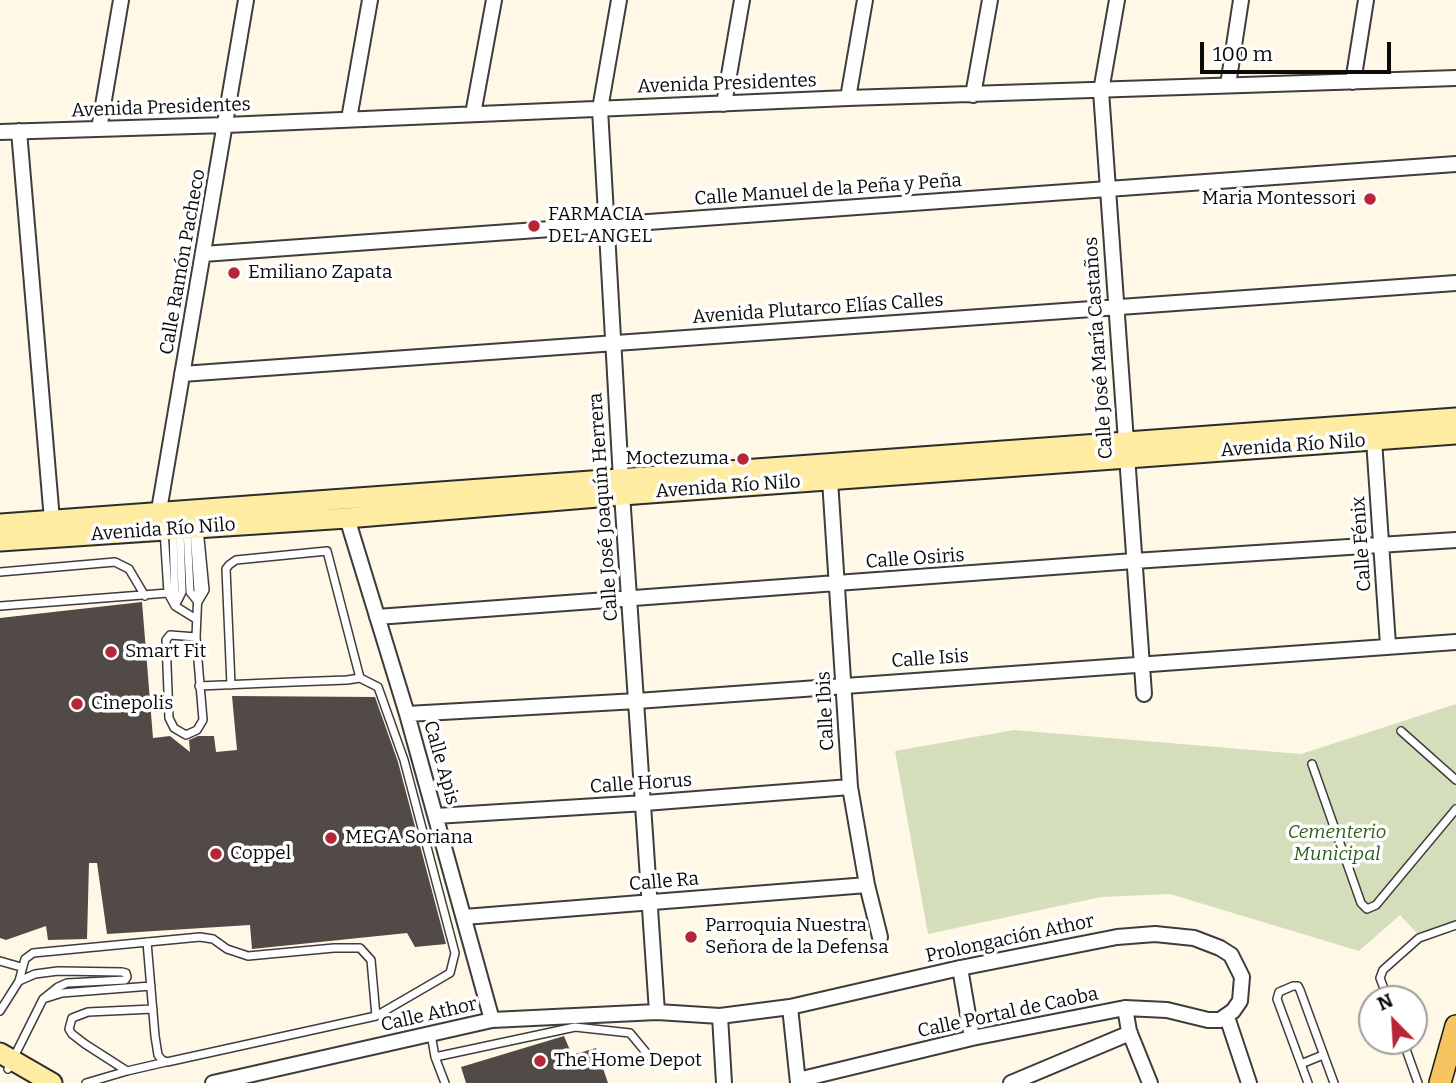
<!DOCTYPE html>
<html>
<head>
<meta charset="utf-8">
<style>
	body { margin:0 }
	#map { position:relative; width:1456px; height:1083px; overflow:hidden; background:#fff8e7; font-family:Bitter,serif }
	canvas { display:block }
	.north { position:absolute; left:1358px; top:985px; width:70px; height:70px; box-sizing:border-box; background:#fff; border:2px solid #9d9d9d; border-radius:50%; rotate:336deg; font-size:19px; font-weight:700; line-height:28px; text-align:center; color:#0a0a0a }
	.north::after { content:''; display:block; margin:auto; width:24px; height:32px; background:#b62638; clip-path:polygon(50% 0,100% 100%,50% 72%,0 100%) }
	.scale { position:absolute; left:1200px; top:42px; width:191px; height:32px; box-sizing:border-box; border:4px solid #0a0a0a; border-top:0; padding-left:9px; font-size:21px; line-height:24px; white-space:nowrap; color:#0a0a0a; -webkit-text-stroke:5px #fff; paint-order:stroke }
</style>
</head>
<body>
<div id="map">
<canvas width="1456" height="1083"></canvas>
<div class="north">N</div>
<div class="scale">100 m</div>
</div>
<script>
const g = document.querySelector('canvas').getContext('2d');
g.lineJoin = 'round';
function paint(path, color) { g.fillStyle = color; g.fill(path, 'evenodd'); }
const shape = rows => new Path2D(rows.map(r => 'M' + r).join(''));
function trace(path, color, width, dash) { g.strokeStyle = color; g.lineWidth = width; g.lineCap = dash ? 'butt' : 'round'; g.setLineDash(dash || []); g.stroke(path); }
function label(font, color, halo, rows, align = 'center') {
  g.font = font + ' Bitter,serif'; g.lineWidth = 7; g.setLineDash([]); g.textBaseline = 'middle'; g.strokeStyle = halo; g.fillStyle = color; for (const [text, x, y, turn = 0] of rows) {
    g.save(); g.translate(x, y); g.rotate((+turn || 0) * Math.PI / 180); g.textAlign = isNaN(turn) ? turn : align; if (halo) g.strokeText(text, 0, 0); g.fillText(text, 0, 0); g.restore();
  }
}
paint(shape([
	[1456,704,1456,922,1417,933,1400,915,1359,951,1170,894,1101,897,928,934,895,751,1014,730,1301,754]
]), '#d5debb');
paint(shape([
	[142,602,153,738,170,736,190,752,189,740,198,736,214,736,216,752,237,750,232,696,375,697,398,762,446,944,415,947,407,933,252,949,250,925,107,934,97,863,89,863,87,939,48,940,46,926,6,940,0,938,0,618],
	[564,1036,572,1055,596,1048,608,1083,466,1083,461,1067]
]), '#524a46');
const lane = shape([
	[187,529,190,592,198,602,205,590,199,528],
	[194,529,198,591,196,637,203,720,197,730,186,735,174,728,169,718,166,640,170,635,196,637],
	[164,530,168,593,175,606,196,619],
	[173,530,175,602],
	[0,572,115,562,129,569,145,596],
	[0,606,168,593],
	[175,606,182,592,180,529],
	[199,686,293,682,347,680,360,678,327,551,236,560,229,565,226,569,231,685],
	[1401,731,1456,780],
	[1312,764,1361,903,1367,909,1376,905,1456,809],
	[147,942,155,1036,158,1055,162,1060,167,1062,376,1016,450,973,455,953,404,760,378,687,360,678],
	[0,961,21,967],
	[19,981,35,974,58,971,122,972,126,973,127,977,125,980,67,983,58,987,43,999],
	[1388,999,1380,978,1383,970,1419,938,1456,925],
	[153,1009,88,1012,72,1018,69,1029,72,1034,85,1044,127,1071,166,1062],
	[0,1011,19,981,25,959,33,953,200,937,213,939,227,949,248,956,334,948,360,948,371,960,376,1016],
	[431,1034,435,1057,445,1083],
	[1403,1041,1418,1083],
	[435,1057,575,1027,630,1033,649,1056],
	[1301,1064,1323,1055],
	[8,1069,43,999,62,993,151,986],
	[86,1083,127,1071],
	[1308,1083,1277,999,1279,992,1293,986,1298,986,1300,990,1334,1083]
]);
const street = shape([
	[619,0,600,109,621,479,657,1012],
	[1117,0,1101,91,1144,694],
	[1353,82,1366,0],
	[1228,85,1241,0],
	[973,95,990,0],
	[848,98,865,0],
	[724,104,742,0],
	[473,114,494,0],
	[349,119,370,0],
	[99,129,121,0],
	[19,131,52,520],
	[0,132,226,125,848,98,1456,78],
	[203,254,1456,164],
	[182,374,1456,283],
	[1374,440,1388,645],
	[830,480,850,787,867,885,880,937],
	[347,518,407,714,492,1020],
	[157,522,246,0],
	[377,617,1134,561,1456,540],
	[407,714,637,701,1456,642],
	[436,816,645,803,850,787],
	[464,917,867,885],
	[960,968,972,1038],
	[790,1007,798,1083],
	[1125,1008,1129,1031,1150,1083],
	[720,1016,724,1083],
	[1227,1017,1249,1083],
	[213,1083,492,1020,657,1012,720,1016,790,1007,960,968,1117,937,1155,934,1194,938,1220,948,1231,955,1242,977,1240,1001,1233,1011,1220,1020,1208,1020,1167,1010,1125,1008,972,1038,798,1080],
	[1011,1083,1130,1033]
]);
const secondary = shape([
	[0,524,1456,418],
	[0,541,347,518,622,495,1456,434],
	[0,1053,52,1083]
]);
const primary = shape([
	[1440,1083,1456,1026]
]);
trace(lane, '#3d3d3d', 10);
trace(street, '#3d3d3d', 18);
trace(secondary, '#2c2c2c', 23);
trace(primary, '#1b1b1b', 24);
trace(lane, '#fff', 7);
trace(street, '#fff', 14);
trace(secondary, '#feeca3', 19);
trace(primary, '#f6c55f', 21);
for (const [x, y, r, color] of [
	[1370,199,7,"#b62638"],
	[534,226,7,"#b62638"],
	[234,273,7,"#b62638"],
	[743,459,7,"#b62638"],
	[111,652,7,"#b62638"],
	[77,704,7,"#b62638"],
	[331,838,7,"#b62638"],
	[216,854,7,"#b62638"],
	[691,937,7,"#b62638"],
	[540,1061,7,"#b62638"]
]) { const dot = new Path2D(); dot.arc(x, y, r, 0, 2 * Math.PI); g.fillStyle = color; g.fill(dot); trace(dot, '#fff', 2.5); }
label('19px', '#0a0a0a', '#fff', [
	["Avenida Presidentes",727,84,-2],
	["Avenida Presidentes",161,108,-2],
	["Calle Manuel de la Peña y Peña",828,190,-4],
	["Calle Ramón Pacheco",183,262,-80],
	["Avenida Plutarco Elías Calles",818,309,-4],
	["Calle José María Castaños",1099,348,-94],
	["Avenida Río Nilo",1293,446,-4],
	["Avenida Río Nilo",728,487,-4],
	["Calle José Joaquín Herrera",604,507,-94],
	["Avenida Río Nilo",163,530,-4],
	["Calle Fénix",1362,544,-94],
	["Calle Osiris",915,559,-4],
	["Calle Isis",930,659,-4],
	["Calle Ibis",826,711,-93],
	["Calle Apis",441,763,74],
	["Calle Horus",641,784,-4],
	["Calle Ra",664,882,-5],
	["Prolongación Athor",1010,939,-12],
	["Calle Portal de Caoba",1008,1013,-12],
	["Calle Athor",429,1015,-13]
]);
label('19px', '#0a0a0a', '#fff', [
	["Maria Montessori",1356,199,"right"],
	["FARMACIA",548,215],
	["DEL ANGEL",548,237],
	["Emiliano Zapata",248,273],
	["Moctezuma",729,459,"right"],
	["Smart Fit",125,652],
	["Cinepolis",91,704],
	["MEGA Soriana",345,838],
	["Coppel",230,854],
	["Parroquia Nuestra",705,926],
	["Señora de la Defensa",705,948],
	["The Home Depot",554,1061]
], 'left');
label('italic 19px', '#305f1d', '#fff', [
	["Cementerio",1337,833],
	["Municipal",1337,855]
]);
</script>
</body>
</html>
